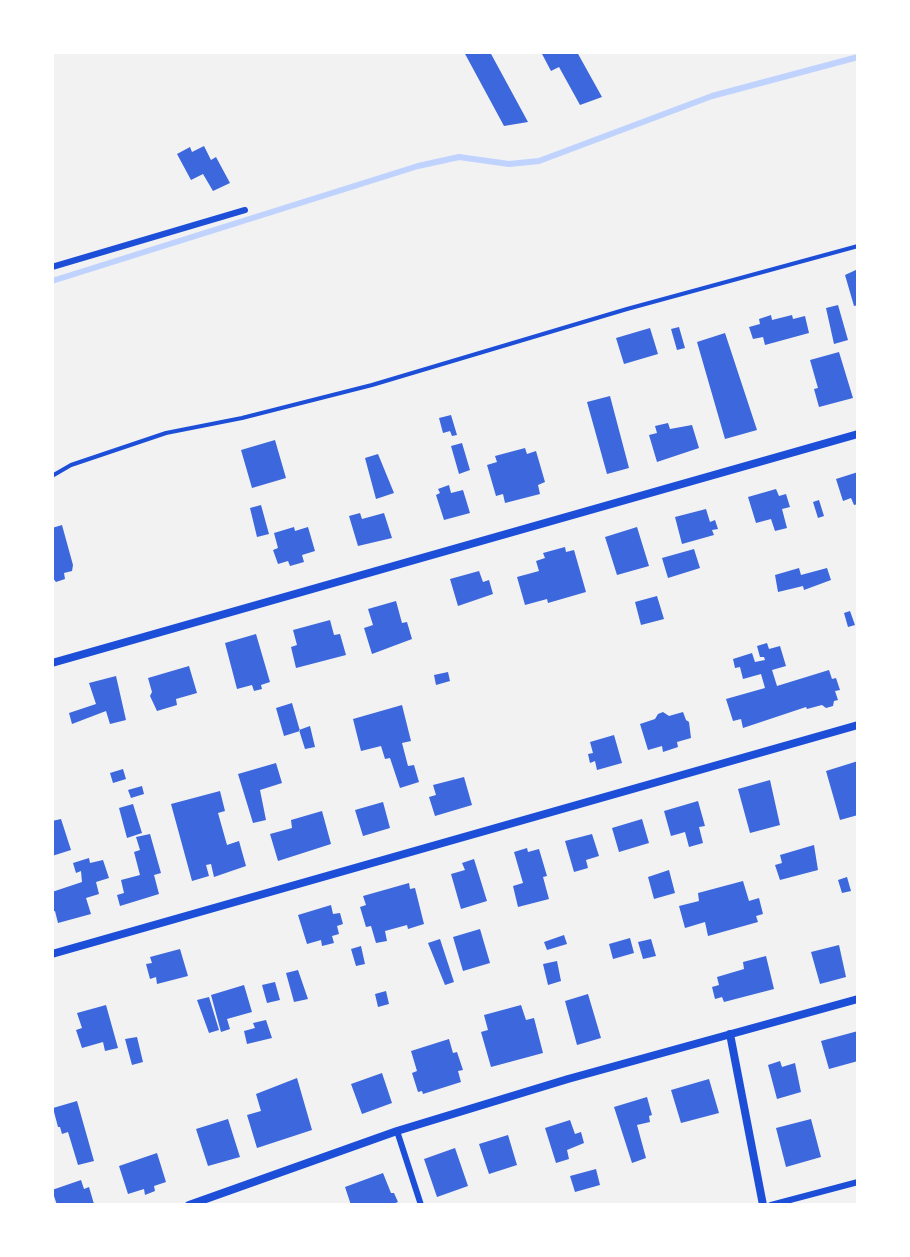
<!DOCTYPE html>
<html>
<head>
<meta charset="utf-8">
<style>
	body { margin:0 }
	#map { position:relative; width:910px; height:1257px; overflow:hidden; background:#f2f2f2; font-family:"Alegreya Sans",sans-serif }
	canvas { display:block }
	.frame { position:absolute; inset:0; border:54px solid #fff; pointer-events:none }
</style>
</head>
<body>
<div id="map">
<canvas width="910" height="1257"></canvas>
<div class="frame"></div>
</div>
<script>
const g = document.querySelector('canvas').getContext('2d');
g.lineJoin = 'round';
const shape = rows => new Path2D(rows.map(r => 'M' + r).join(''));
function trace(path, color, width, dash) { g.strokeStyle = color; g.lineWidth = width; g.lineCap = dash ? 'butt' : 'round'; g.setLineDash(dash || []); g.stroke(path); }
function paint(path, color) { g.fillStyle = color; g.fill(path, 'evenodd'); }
trace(shape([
	[52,281,418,166,459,157,509,164,539,161,712,96,858,57]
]), '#bfd3fe', 6);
paint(shape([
	[464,52,490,52,528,122,504,126],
	[541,52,577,52,602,97,580,105,559,67,551,71],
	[204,146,211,160,216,157,230,183,213,191,203,174,191,180,177,154,190,147,192,152],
	[858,269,858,305,854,306,845,275],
	[838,305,848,340,834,344,826,308],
	[771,315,772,320,792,315,793,319,805,316,809,333,765,345,763,337,753,339,749,327,760,324,759,319],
	[679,327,685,348,677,350,671,329],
	[650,328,658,354,624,364,616,338],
	[725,333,757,430,725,439,697,342],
	[839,352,853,398,819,407,814,389,818,388,810,360],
	[610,396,629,468,607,474,587,402],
	[451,415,457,435,452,436,450,431,443,433,439,418],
	[668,423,670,429,692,425,699,448,657,462,649,435,657,433,655,426],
	[275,440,286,478,252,488,241,450],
	[462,443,470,470,459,474,451,446],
	[525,448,527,454,536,451,545,482,538,485,540,494,505,503,503,494,496,496,487,465,497,462,495,456],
	[378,454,394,493,376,499,365,458],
	[858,472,858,504,854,505,851,498,843,501,836,479],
	[449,485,451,493,463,490,470,513,444,520,436,495,440,493,438,489],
	[776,489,779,496,786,494,790,507,782,509,787,528,775,531,771,519,756,523,748,497],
	[819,500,824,516,818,518,813,502],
	[261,505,269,534,257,537,250,508],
	[706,509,710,522,715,520,718,529,712,530,714,535,682,544,675,517],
	[360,513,362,519,384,513,392,538,358,546,349,516],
	[62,525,73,565,72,571,64,573,65,579,56,582,52,577,52,528],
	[294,527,295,531,308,527,315,551,302,555,304,562,290,566,288,561,278,564,273,550,278,548,274,533],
	[637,527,649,566,617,575,605,537],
	[565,547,566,552,574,550,586,592,548,603,547,599,525,605,517,577,539,571,536,561,545,558,543,553],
	[694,549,700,568,668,578,662,558],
	[799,568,801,575,827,568,831,580,804,590,803,586,778,592,775,575],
	[479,571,483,582,489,580,493,594,458,606,450,579],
	[657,596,664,619,641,625,635,602],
	[396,601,402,623,407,622,412,639,372,654,364,628,373,625,368,609],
	[850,611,855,625,848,627,844,613],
	[330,620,334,635,340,634,346,655,296,668,291,647,297,645,293,630],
	[256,634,270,682,261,685,262,689,254,691,252,685,237,689,225,643],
	[767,643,769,649,780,646,786,666,772,670,777,686,829,670,832,679,836,678,840,690,835,691,838,700,834,701,833,706,826,708,822,705,807,709,806,707,743,728,741,719,733,721,726,699,765,688,761,674,743,679,740,667,735,668,733,659,752,653,755,662,765,660,764,657,760,657,757,646],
	[189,666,197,693,176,699,177,705,157,711,150,696,152,692,148,678],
	[448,672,450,681,436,685,434,675],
	[116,676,126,720,110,724,106,711,72,724,69,713,96,704,89,683],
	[292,703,300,731,284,736,276,708],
	[402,705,411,741,402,743,408,766,414,765,419,782,400,788,390,758,385,759,381,746,361,751,353,719],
	[663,712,669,716,683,712,686,720,689,722,691,738,677,742,678,747,663,752,662,746,648,750,640,724,655,719,658,714],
	[310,726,315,747,305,749,299,730],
	[614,735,622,763,597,770,595,761,590,763,588,754,593,753,590,742],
	[858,761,858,815,840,820,826,771],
	[276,763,282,783,260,790,266,820,253,823,238,774],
	[123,769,126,779,113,783,110,773],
	[464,777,472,805,435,816,429,797,436,795,433,785],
	[770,780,780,825,750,833,738,789],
	[142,786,144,794,131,798,128,790],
	[220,791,225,811,218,813,227,845,239,841,246,866,214,877,211,864,206,865,209,876,192,881,171,804],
	[698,801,705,826,699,827,703,843,689,847,685,832,671,836,664,811],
	[383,802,390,828,363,836,355,810],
	[133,804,142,833,127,838,119,808],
	[322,811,331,844,278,861,270,834,292,828,291,820],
	[61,819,71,850,52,856,52,821],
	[642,819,649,843,619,852,612,828],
	[150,834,161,873,154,875,159,894,120,906,117,895,124,893,121,880,140,875,134,852,140,850,136,837],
	[592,834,599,856,586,860,588,868,574,872,565,841],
	[814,845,818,870,780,880,775,865,782,863,780,855],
	[527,848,528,852,539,849,547,876,543,877,549,899,518,907,513,886,523,883,514,852],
	[89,858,90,863,103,860,109,878,96,882,99,894,86,898,91,914,58,923,55,911,52,912,52,892,82,882,81,871,76,873,73,863],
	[474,859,487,901,461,909,451,874,465,870,462,863],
	[669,870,675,893,654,899,648,877],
	[847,877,851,891,842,893,838,880],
	[743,881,749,901,759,898,763,914,756,916,758,922,708,936,705,922,685,928,679,906,699,901,698,893],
	[409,883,410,889,415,888,424,924,408,929,407,925,385,931,387,941,376,943,371,926,366,927,360,907,366,905,363,896],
	[331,905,333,914,340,913,343,924,337,926,339,934,332,936,334,943,322,946,321,940,307,944,298,915],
	[480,929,490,963,463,971,453,937],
	[564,935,567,944,547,950,544,942],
	[630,938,634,953,613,959,609,944],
	[440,939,454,982,445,985,428,943],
	[651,939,656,956,643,959,638,942],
	[839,945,846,977,820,984,811,952],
	[361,946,365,964,356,966,351,949],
	[180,949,188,976,157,984,156,977,150,979,146,964,152,963,150,957],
	[766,956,774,989,724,1002,722,997,715,999,712,987,719,985,717,977,744,969,743,962],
	[557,961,561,981,548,985,543,964],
	[298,970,308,999,294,1002,286,973],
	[275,982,280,1000,267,1003,262,985],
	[244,985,252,1012,227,1019,230,1029,221,1032,211,995],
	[386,991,389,1004,378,1007,375,994],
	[588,994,601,1038,577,1045,565,1001],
	[209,997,219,1030,209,1033,197,1000],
	[106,1005,118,1048,105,1051,103,1042,82,1048,76,1030,82,1028,77,1013],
	[521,1005,526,1020,534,1018,543,1053,491,1067,481,1032,488,1030,484,1015],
	[266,1020,272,1038,247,1044,244,1031,255,1028,253,1023],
	[858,1031,858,1061,829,1069,821,1041],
	[137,1037,143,1062,132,1065,125,1039],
	[449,1039,453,1053,457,1052,463,1070,458,1071,461,1082,423,1094,422,1091,418,1092,412,1073,417,1071,411,1051],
	[780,1061,782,1067,795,1063,801,1092,777,1099,768,1065],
	[382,1073,392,1103,362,1114,351,1084],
	[297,1078,312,1130,257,1148,247,1115,261,1111,256,1094],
	[709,1079,719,1113,681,1123,671,1090],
	[647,1097,652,1115,649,1116,650,1122,637,1125,646,1158,632,1163,614,1107],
	[77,1101,94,1161,78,1165,68,1132,62,1134,60,1127,58,1127,53,1108],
	[228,1119,240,1157,208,1166,196,1129],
	[811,1119,821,1157,786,1167,776,1128],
	[570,1120,575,1134,581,1132,584,1143,567,1150,569,1159,556,1163,545,1128],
	[508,1135,517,1165,489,1174,479,1144],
	[455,1148,468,1186,437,1197,424,1159],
	[157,1153,166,1182,154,1186,155,1191,145,1195,144,1189,128,1194,119,1166],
	[596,1169,600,1185,575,1192,570,1176],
	[383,1173,391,1193,394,1193,398,1202,390,1205,351,1205,345,1187],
	[81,1180,84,1189,89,1187,94,1204,57,1205,52,1190]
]), '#3d67dc');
trace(shape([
	[52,476,71,465,166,433,242,418,372,385,627,309,858,246]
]), '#1d4ed8', 4);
trace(shape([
	[52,267,245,210],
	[397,1131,421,1205],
	[771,1205,858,1182]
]), '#1d4ed8', 6);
trace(shape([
	[52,663,858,434],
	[52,954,858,725],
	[730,1034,763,1205],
	[189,1205,397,1131,568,1079,858,999]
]), '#1d4ed8', 8);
</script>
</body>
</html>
